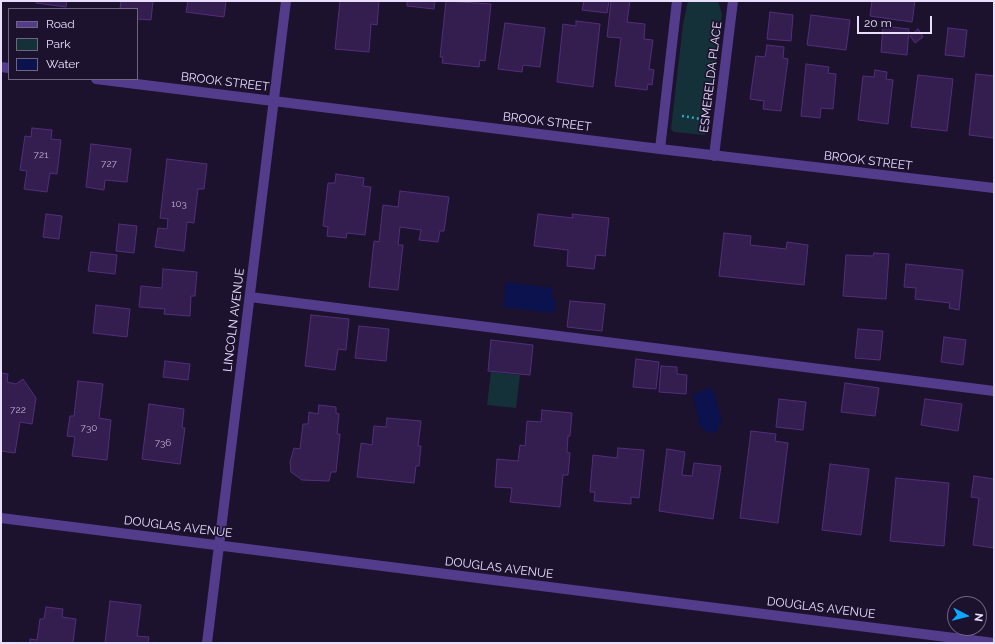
<!DOCTYPE html>
<html>
<head>
<meta charset="utf-8">
<style>
	body { margin:0 }
	#map { position:relative; width:995px; height:644px; overflow:hidden; background:#1d122e; font-family:Raleway,sans-serif }
	canvas { display:block }
	.frame { position:absolute; inset:0; border:2px solid #eadeff; pointer-events:none }
	.legend { position:absolute; left:8px; top:8px; width:130px; height:72px; box-sizing:border-box; background:#1d122e; border:1px solid #6f6482; margin:0; padding:5px 7px; list-style:none; font-size:12px; color:#eadeff }
	.legend li { display:flex; align-items:center; gap:8px; height:20px }
	.legend b { width:20px; border:1px solid #6f6482 }
	.north { position:absolute; left:947px; top:596px; width:40px; height:40px; box-sizing:border-box; background:#1d122e; border:1px solid #6f6482; border-radius:50%; rotate:97deg; font-size:11px; font-weight:700; line-height:16px; text-align:center; color:#eadeff }
	.north::after { content:''; display:block; margin:auto; width:14px; height:18px; background:#0aa8ff; clip-path:polygon(50% 0,100% 100%,50% 72%,0 100%) }
	.scale { position:absolute; left:857px; top:16px; width:75px; height:18px; box-sizing:border-box; border:2px solid #eadeff; border-top:0; padding-left:5px; font-size:12px; line-height:14px; white-space:nowrap; color:#eadeff; -webkit-text-stroke:3px #1d122e; paint-order:stroke }
</style>
</head>
<body>
<div id="map">
<canvas width="995" height="644"></canvas>
<div class="frame"></div>
<ul class="legend">
<li><b style="height:5px;background:#543c8d"></b>Road</li>
<li><b style="height:11px;background:#143038"></b>Park</li>
<li><b style="height:11px;background:#0b124e"></b>Water</li>
</ul>
<div class="north">N</div>
<div class="scale">20 m</div>
</div>
<script>
const g = document.querySelector('canvas').getContext('2d');
g.lineJoin = 'round';
function paint(path, color) { g.fillStyle = color; g.fill(path, 'evenodd'); }
const shape = rows => new Path2D(rows.map(r => 'M' + r).join(''));
function trace(path, color, width, dash) { g.strokeStyle = color; g.lineWidth = width; g.lineCap = dash ? 'butt' : 'round'; g.setLineDash(dash || []); g.stroke(path); }
function label(font, color, halo, rows, align = 'center') {
  g.font = font + ' Raleway,sans-serif'; g.lineWidth = 3.5; g.setLineDash([]); g.textBaseline = 'middle'; g.strokeStyle = halo; g.fillStyle = color; for (const [text, x, y, turn = 0] of rows) {
    g.save(); g.translate(x, y); g.rotate((+turn || 0) * Math.PI / 180); g.textAlign = isNaN(turn) ? turn : align; if (halo) g.strokeText(text, 0, 0); g.fillText(text, 0, 0); g.restore();
  }
}
paint(shape([
	[688,1,718,1,722,14,707,133,705,135,674,132,671,129,683,24],
	[491,372,520,375,516,408,487,405]
]), '#143038');
paint(shape([
	[506,282,553,288,551,294,556,302,554,313,503,307],
	[710,388,714,391,722,423,718,425,718,431,713,433,708,432,700,427,693,396,697,393]
]), '#0b124e');
const building = shape([
	[36,1,67,1,66,7,36,3,36,1],
	[121,1,153,1,151,20,137,19,137,9,120,9,121,1],
	[188,1,226,1,224,17,186,12,188,1],
	[340,1,379,1,377,25,371,24,369,52,335,49,340,1],
	[407,1,435,1,434,9,407,6,407,1],
	[446,1,491,4,485,61,480,60,479,67,442,63,443,57,440,57,446,1],
	[584,1,609,1,607,13,582,10,584,1],
	[611,1,630,1,627,22,645,24,644,39,653,40,649,69,654,70,652,85,648,84,647,90,615,86,621,38,607,37,611,1],
	[872,1,915,1,912,22,870,16,872,1],
	[770,12,793,15,791,41,767,39,770,12],
	[811,15,850,20,846,50,807,45,811,15],
	[576,21,600,24,593,87,557,82,563,24,576,26,576,21],
	[505,23,545,28,540,67,523,65,522,72,498,69,505,23],
	[883,26,909,29,907,55,881,52,883,26],
	[948,28,967,30,964,57,945,55,948,28],
	[918,29,923,37,915,43,910,36,918,29],
	[767,45,784,47,783,58,788,59,781,111,763,109,764,101,750,99,756,56,765,57,767,45],
	[806,64,829,67,828,73,836,74,833,109,821,108,820,118,801,116,806,64],
	[875,70,887,72,886,79,893,80,888,124,858,120,863,76,874,77,875,70],
	[976,74,994,76,994,138,969,135,976,74],
	[918,75,953,79,947,131,911,127,918,75],
	[32,128,52,130,51,139,61,140,57,174,50,173,47,192,24,189,27,171,20,170,25,136,31,137,32,128],
	[91,144,131,149,127,182,105,180,104,190,86,187,91,144],
	[167,159,207,164,204,189,198,189,194,223,187,222,184,251,155,247,158,228,167,229,168,219,160,218,167,159],
	[336,174,364,178,363,186,371,187,365,235,347,233,346,238,327,236,328,227,323,226,328,183,335,183,336,174],
	[400,191,449,197,444,231,440,231,438,242,419,240,421,230,400,227,398,245,403,245,398,290,369,287,374,241,379,242,383,205,398,207,400,191],
	[46,214,62,216,59,239,43,237,46,214],
	[538,214,573,218,572,214,609,218,605,256,596,255,594,269,567,266,568,250,534,246,538,214],
	[119,224,137,226,134,253,116,251,119,224],
	[724,233,751,236,750,245,786,249,787,242,808,245,804,285,719,276,724,233],
	[91,252,117,255,115,274,88,271,91,252],
	[874,253,889,254,886,299,843,296,846,255,873,256,874,253],
	[906,264,963,270,959,310,949,308,950,303,915,299,916,288,904,287,906,264],
	[163,269,197,272,195,296,191,296,190,316,164,314,165,309,139,307,141,286,162,288,163,269],
	[570,301,605,304,602,331,567,327,570,301],
	[96,305,130,309,127,337,93,333,96,305],
	[311,315,349,319,346,350,338,349,335,370,305,366,311,315],
	[359,326,389,329,386,361,355,358,359,326],
	[858,329,883,331,880,360,855,358,858,329],
	[944,337,966,340,963,365,941,362,944,337],
	[491,340,533,345,530,375,488,371,491,340],
	[636,359,659,362,656,389,633,387,636,359],
	[165,361,190,364,188,380,163,377,165,361],
	[661,366,677,367,677,374,687,375,686,394,659,392,661,366],
	[1,373,8,374,7,382,16,384,23,379,36,398,32,424,20,422,15,453,1,451,1,373],
	[78,381,103,384,99,418,111,420,107,460,72,456,75,437,67,436,70,416,74,416,78,381],
	[845,383,879,388,875,416,841,412,845,383],
	[779,399,806,402,803,430,776,427,779,399],
	[925,399,962,404,958,431,921,425,925,399],
	[149,404,184,409,182,428,185,428,180,464,142,459,149,404],
	[319,405,336,407,336,413,339,414,337,434,340,434,336,472,331,472,329,481,302,480,291,472,290,462,294,448,300,449,303,424,308,424,309,412,318,414,319,405],
	[542,410,572,413,570,436,568,436,567,452,570,453,568,475,563,475,560,507,510,502,512,488,495,487,497,459,518,461,520,445,525,446,527,421,541,422,542,410],
	[387,418,421,421,418,446,421,446,419,466,416,466,414,483,357,477,361,443,372,445,374,426,386,427,387,418],
	[751,431,776,434,775,441,788,443,778,523,740,518,751,431],
	[618,448,644,450,639,498,631,497,631,504,594,501,595,492,590,492,593,455,617,458,618,448],
	[667,449,685,452,682,475,692,476,694,463,721,466,713,519,659,511,667,449],
	[830,464,869,469,861,535,822,530,830,464],
	[974,476,994,479,994,548,973,545,979,498,971,497,974,476],
	[896,478,949,483,944,546,890,541,896,478],
	[110,601,141,605,137,636,149,637,148,643,105,643,110,601],
	[46,607,63,609,62,617,76,619,73,643,30,643,30,639,37,640,40,619,44,619,46,607]
]);
paint(building, '#341d4f');
trace(building, '#512f7b', 1);
trace(shape([
	[682,116,701,119]
]), '#2fa5c2', 2.5, [2, 3]);
trace(shape([
	[250,297,994,391]
]), '#543c8d', 10);
trace(shape([
	[1,67,9,68],
	[96,79,660,149,994,188],
	[660,149,677,1],
	[714,156,733,1],
	[1,518,994,643],
	[207,643,286,1]
]), '#543c8d', 10);
label('10px', '#bcaed3', null, [
	["721",41,155],
	["727",109,164],
	["103",179,204],
	["722",18,410],
	["730",89,428],
	["736",163,443]
]);
label('12px', '#eadeff', '#1d122e', [
	["ESMERELDA PLACE",711,77,-83],
	["BROOK STREET",225,82,7],
	["BROOK STREET",547,122,7],
	["BROOK STREET",868,161,7],
	["LINCOLN AVENUE",234,320,-83],
	["DOUGLAS AVENUE",178,527,7],
	["DOUGLAS AVENUE",499,568,7],
	["DOUGLAS AVENUE",821,608,7]
]);
</script>
</body>
</html>
